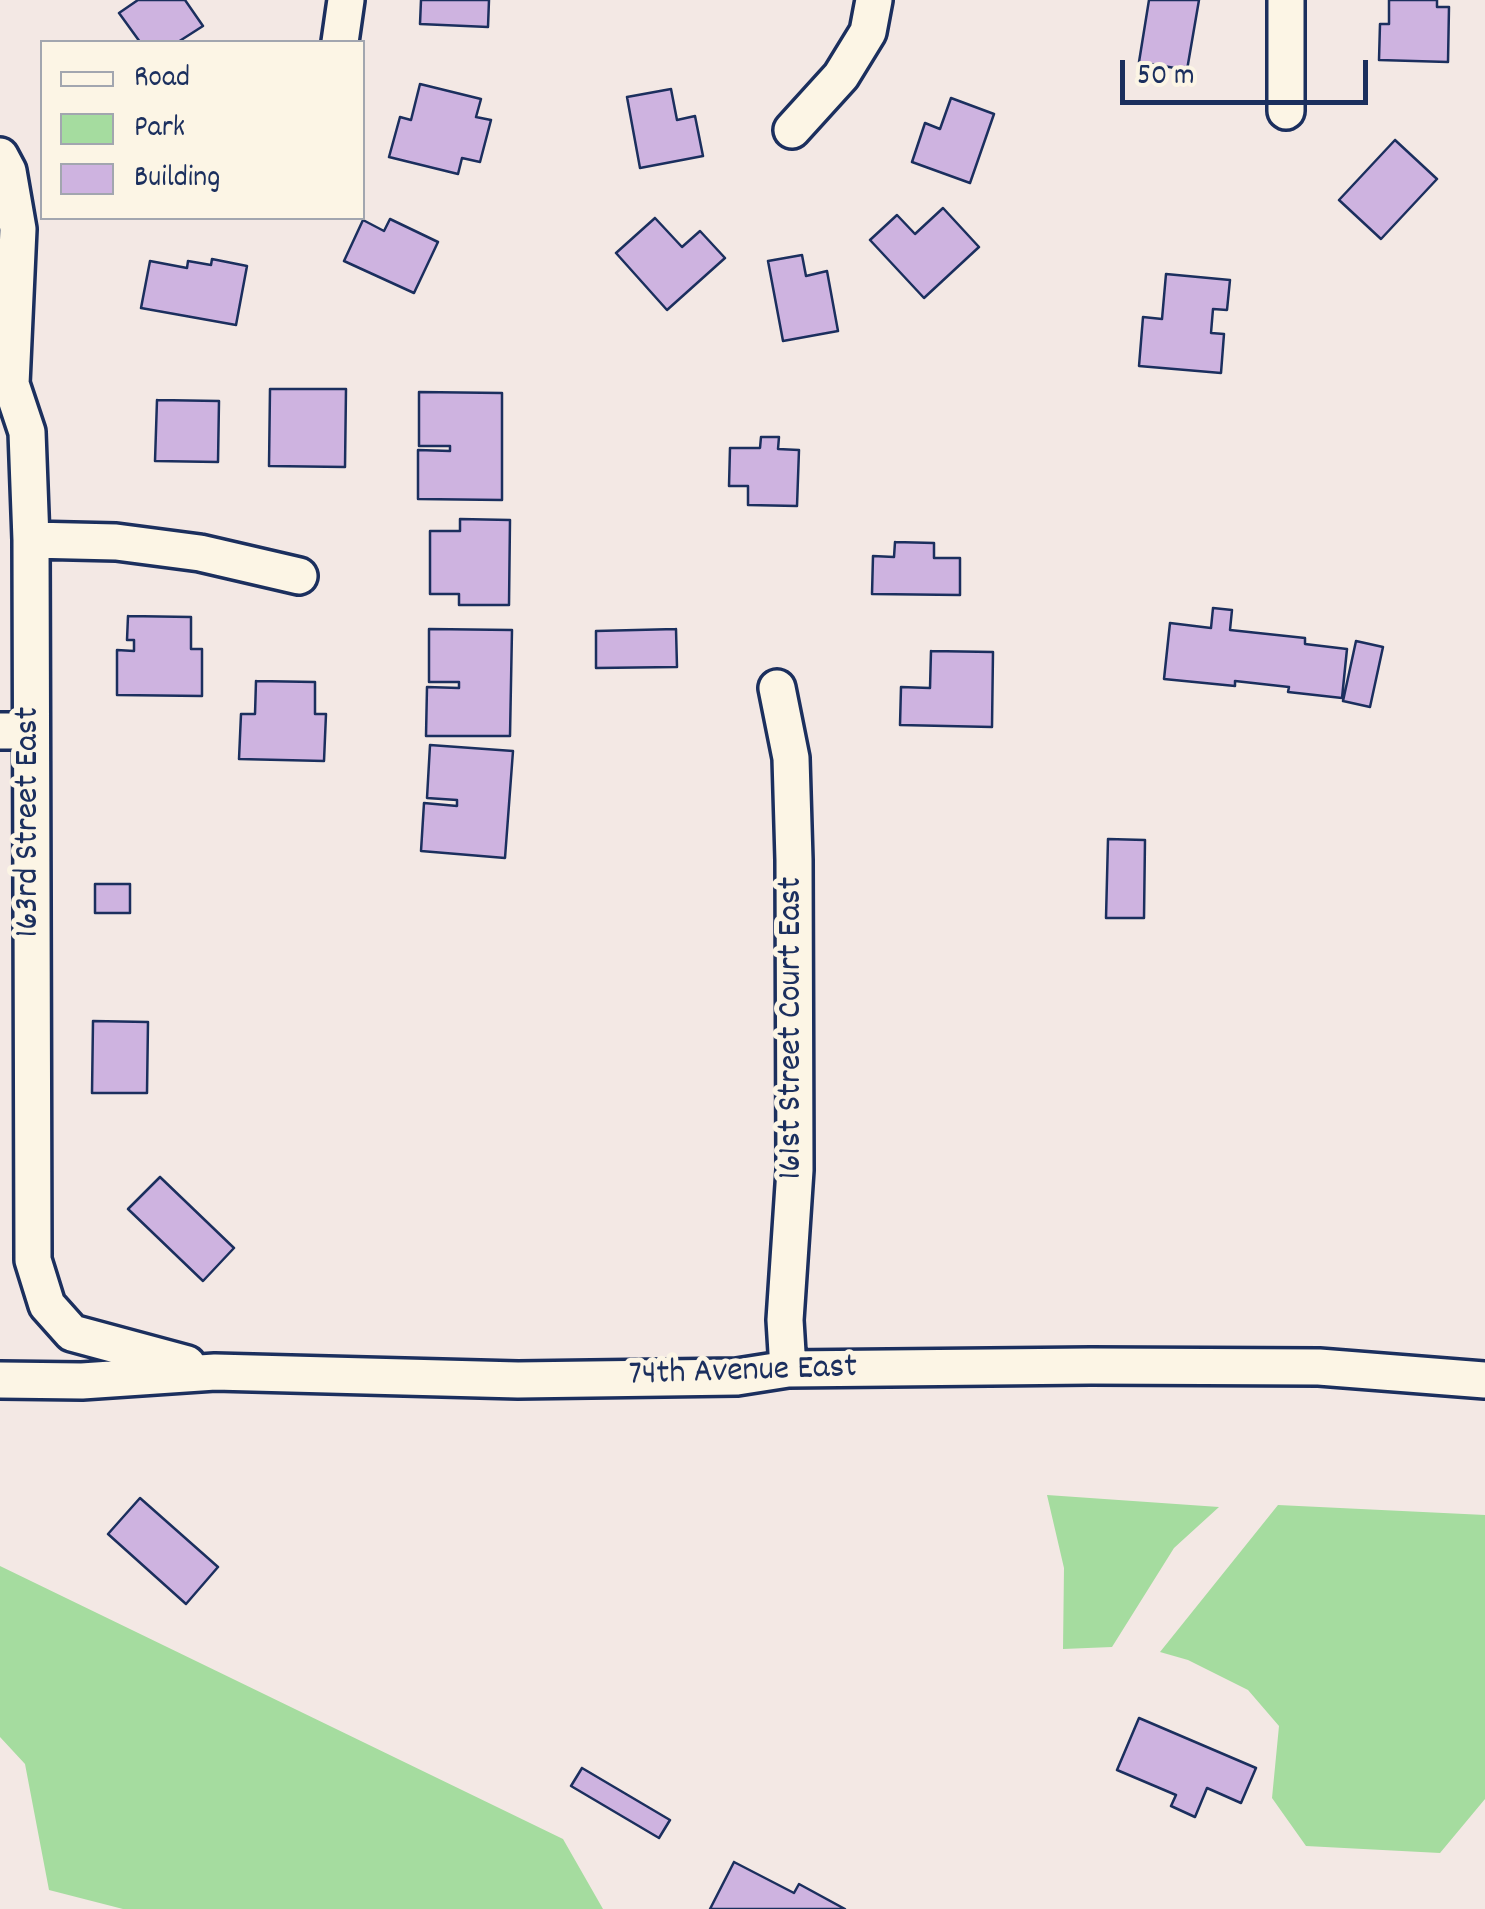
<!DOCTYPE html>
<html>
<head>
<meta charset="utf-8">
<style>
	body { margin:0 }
	#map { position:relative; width:1485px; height:1909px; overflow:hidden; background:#f3e8e4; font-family:Dekko,sans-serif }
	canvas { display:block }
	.legend { position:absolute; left:40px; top:40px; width:325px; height:180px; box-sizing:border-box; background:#fcf5e5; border:2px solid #a2a6af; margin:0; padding:12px 18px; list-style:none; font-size:30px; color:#1b2f5e }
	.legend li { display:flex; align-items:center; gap:20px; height:50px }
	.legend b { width:50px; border:2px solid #a2a6af }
	.scale { position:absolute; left:1120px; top:60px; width:248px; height:45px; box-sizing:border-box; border:5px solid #1b2f5e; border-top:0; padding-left:12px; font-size:30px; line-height:35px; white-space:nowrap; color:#1b2f5e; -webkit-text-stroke:8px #fcf5e5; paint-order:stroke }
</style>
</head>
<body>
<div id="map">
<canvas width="1485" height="1909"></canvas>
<ul class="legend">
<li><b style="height:12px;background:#fcf5e5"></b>Road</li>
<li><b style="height:28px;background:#a5dc9f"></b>Park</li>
<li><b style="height:28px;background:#ceb3e0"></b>Building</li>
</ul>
<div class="scale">50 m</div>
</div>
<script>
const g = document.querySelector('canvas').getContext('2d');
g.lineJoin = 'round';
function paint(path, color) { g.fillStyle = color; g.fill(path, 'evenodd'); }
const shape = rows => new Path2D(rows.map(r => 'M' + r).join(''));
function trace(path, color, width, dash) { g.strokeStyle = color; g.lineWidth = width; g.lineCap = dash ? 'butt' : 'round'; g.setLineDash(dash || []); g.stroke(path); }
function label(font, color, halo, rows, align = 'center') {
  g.font = font + ' Dekko,sans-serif'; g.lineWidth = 10; g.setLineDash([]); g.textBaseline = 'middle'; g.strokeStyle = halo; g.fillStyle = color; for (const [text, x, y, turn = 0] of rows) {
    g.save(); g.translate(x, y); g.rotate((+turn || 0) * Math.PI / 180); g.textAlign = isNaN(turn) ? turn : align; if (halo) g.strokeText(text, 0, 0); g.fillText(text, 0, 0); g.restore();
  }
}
paint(shape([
	[1047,1495,1219,1507,1174,1548,1112,1647,1063,1649,1064,1568],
	[1278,1505,1485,1515,1485,1799,1440,1853,1306,1846,1272,1798,1279,1726,1248,1690,1188,1660,1160,1652],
	[0,1566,563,1839,603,1909,123,1909,49,1890,25,1764,0,1737]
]), '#a5dc9f');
const building = shape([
	[138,0,185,0,203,26,178,42,140,42,119,13,138,0],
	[421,0,489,0,488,27,420,24,421,0],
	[1149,0,1199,0,1187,70,1139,62,1149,0],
	[1389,0,1437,0,1437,7,1449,7,1448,62,1379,60,1380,24,1389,24,1389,0],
	[420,84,481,99,476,117,491,120,480,162,462,158,458,174,389,157,400,117,411,120,420,84],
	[671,89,677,120,695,116,703,156,640,168,627,97,671,89],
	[951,98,994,114,970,183,912,162,925,123,940,129,951,98],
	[1395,140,1437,179,1381,239,1339,200,1395,140],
	[943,208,979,247,924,298,870,240,897,215,915,234,943,208],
	[655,218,682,247,700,231,725,258,667,310,616,253,655,218],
	[390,219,438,242,414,293,344,261,363,220,384,231,390,219],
	[802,255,806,276,827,271,838,331,783,341,768,261,802,255],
	[212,259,247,266,236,325,141,308,150,261,187,268,188,261,211,265,212,259],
	[1166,274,1230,280,1227,310,1213,309,1211,333,1224,334,1221,373,1139,366,1143,317,1162,319,1166,274],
	[270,389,346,389,345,467,269,466,270,389],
	[419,392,502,393,502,500,418,499,418,450,450,451,450,446,419,446,419,392],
	[157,400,219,401,218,462,155,461,157,400],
	[761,437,779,437,778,449,799,450,797,506,748,505,748,486,729,486,730,448,760,448,761,437],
	[460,519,510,520,509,605,459,605,459,594,430,594,430,531,460,531,460,519],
	[895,542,934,543,934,558,960,558,960,595,872,594,873,556,894,557,895,542],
	[1213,608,1232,610,1230,630,1305,638,1305,644,1347,649,1342,698,1288,692,1289,687,1235,681,1235,686,1164,679,1170,623,1211,628,1213,608],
	[128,616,191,617,191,649,202,649,202,696,117,695,117,650,134,651,134,640,127,640,128,616],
	[429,629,512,630,510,736,426,736,427,687,459,688,459,682,429,682,429,629],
	[676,629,677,667,596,668,596,631,676,629],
	[1356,641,1383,647,1370,707,1343,701,1356,641],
	[931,651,993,652,992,727,900,725,901,687,930,688,931,651],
	[256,681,315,682,315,714,326,714,324,761,239,759,241,714,255,714,256,681],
	[430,745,513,751,505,858,421,851,424,803,457,806,457,800,427,798,430,745],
	[1108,839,1145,840,1144,918,1106,918,1108,839],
	[95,884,130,884,130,913,95,913,95,884],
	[93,1021,148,1022,147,1093,92,1093,93,1021],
	[160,1177,234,1248,203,1281,128,1209,160,1177],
	[140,1498,218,1567,186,1604,108,1534,140,1498],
	[1139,1718,1256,1768,1241,1803,1207,1788,1195,1817,1171,1806,1176,1795,1117,1770,1139,1718],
	[582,1768,670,1820,659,1838,571,1786,582,1768],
	[734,1862,794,1893,799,1884,845,1909,710,1909,734,1862]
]);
paint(building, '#ceb3e0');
trace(building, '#1b2f5e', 2.5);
const minor = shape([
	[340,42,346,0],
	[1286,111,1286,0],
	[792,130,841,76,868,32,874,0],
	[0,156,8,171,18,229,11,384,27,432,31,540,33,1260,47,1305,72,1333,187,1364],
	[31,540,116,542,200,553,299,576],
	[777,688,791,758,794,860,795,1170,785,1320,788,1369],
	[0,731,31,731],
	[0,1380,82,1381,215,1372,518,1380,737,1377,788,1369,1091,1366,1319,1367,1485,1380]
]);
trace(minor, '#1b2f5e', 42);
trace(minor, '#fcf5e5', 35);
label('35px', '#1b2f5e', '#fcf5e5', [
	["163rd Street East",31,822,-90],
	["161st Street Court East",794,1028,-90],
	["74th Avenue East",743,1374,-2]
]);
</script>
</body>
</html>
